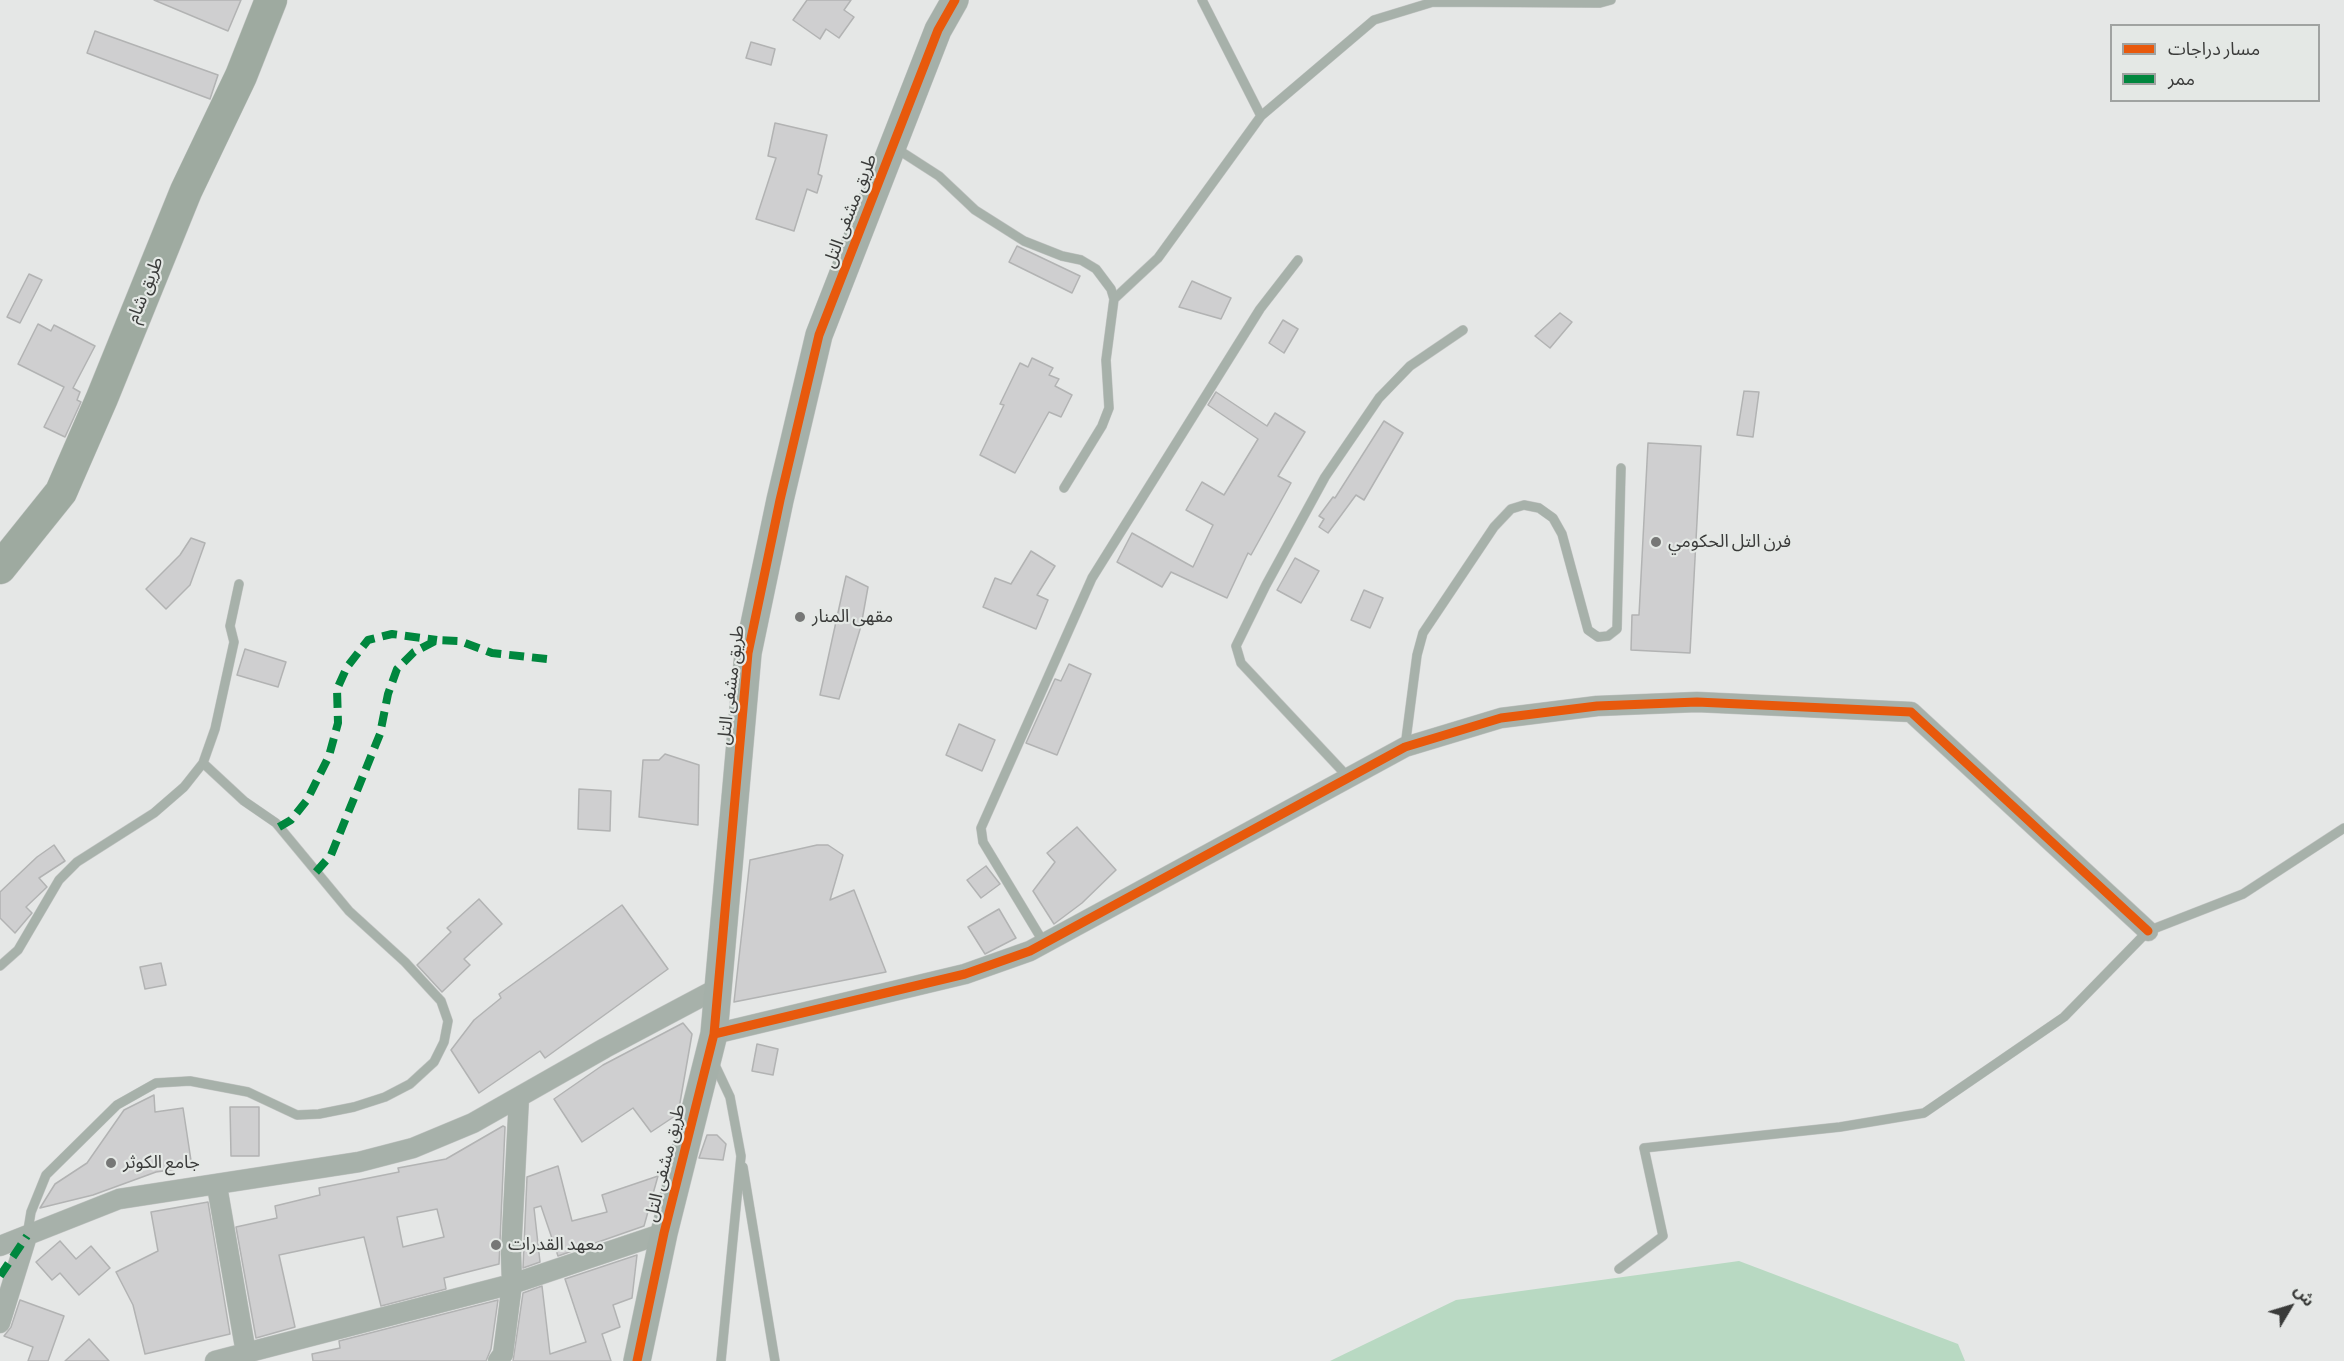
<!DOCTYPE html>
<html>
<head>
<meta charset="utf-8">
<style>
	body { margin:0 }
	#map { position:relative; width:2344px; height:1361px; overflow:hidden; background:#e5e7e6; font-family:"Alegreya Sans","Noto Sans Arabic",sans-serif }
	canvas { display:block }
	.legend { position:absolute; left:2110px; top:24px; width:210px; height:78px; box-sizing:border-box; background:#e4e8e5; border:2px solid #a0a3a1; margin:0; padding:8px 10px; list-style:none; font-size:18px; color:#3a3b3a }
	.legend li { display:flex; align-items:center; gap:12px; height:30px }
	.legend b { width:30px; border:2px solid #a0a3a1 }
	.north { position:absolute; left:2260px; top:1277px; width:60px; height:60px; -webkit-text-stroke:4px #e4e8e5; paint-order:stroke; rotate:52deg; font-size:16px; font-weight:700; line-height:24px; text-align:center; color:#3a3b3a }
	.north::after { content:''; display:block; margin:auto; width:21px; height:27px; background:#3a3b3a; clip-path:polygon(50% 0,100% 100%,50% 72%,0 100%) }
</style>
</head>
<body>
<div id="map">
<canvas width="2344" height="1361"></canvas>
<ul class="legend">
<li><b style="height:8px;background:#e8590c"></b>مسار دراجات</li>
<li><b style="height:8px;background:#00873e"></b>ممر</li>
</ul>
<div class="north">ش</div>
</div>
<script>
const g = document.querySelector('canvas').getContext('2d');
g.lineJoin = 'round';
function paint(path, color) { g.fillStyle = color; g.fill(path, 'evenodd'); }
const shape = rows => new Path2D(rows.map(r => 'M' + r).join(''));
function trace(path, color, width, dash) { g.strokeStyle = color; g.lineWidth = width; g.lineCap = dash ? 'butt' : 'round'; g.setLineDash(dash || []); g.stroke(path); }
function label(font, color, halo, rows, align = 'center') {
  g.font = font + ' "Alegreya Sans","Noto Sans Arabic",sans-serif'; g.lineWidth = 4.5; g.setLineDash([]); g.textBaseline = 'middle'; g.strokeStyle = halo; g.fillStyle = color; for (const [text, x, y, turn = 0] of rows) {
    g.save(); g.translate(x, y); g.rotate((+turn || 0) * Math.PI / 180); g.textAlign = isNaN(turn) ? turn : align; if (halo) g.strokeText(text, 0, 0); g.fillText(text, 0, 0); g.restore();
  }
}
paint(shape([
	[1739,1261,1958,1344,1965,1361,1330,1361,1456,1300]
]), '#b8d9c2');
const building = shape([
	[154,0,241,0,228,31,154,0],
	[807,0,851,0,844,10,854,17,839,38,826,29,820,39,793,20,807,0],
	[95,31,218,75,210,99,87,53,95,31],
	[751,42,775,49,771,65,746,58,751,42],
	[775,123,827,135,818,174,822,176,817,193,807,189,794,231,756,219,776,158,768,156,775,123],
	[1017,246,1080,276,1072,293,1009,262,1017,246],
	[29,274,42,280,20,323,7,317,29,274],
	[1192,281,1231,298,1221,319,1179,307,1192,281],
	[1560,313,1572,322,1550,348,1535,336,1560,313],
	[1283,320,1298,329,1284,353,1269,343,1283,320],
	[38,324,51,331,54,325,95,346,73,388,80,392,77,400,81,402,65,437,44,427,64,387,18,364,38,324],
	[1032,358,1053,368,1049,375,1059,379,1055,386,1072,395,1061,417,1049,412,1015,473,980,455,1004,405,1000,404,1020,363,1028,367,1032,358],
	[1744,391,1759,392,1753,437,1737,435,1744,391],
	[1216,392,1267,426,1275,413,1305,432,1278,476,1291,483,1251,555,1248,553,1227,598,1171,572,1162,587,1117,562,1132,533,1193,567,1213,525,1186,510,1202,482,1224,495,1258,439,1208,405,1216,392],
	[1384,421,1403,433,1364,500,1356,495,1328,533,1319,527,1324,519,1319,516,1333,497,1335,498,1384,421],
	[1648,443,1701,446,1690,653,1631,650,1632,615,1639,615,1648,443],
	[191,538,205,543,190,585,166,609,146,589,180,555,191,538],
	[1031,551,1055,566,1037,595,1048,600,1036,629,983,607,995,578,1011,584,1031,551],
	[1295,558,1319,571,1301,603,1277,590,1295,558],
	[846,576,868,587,861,626,839,699,820,695,846,576],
	[1364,590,1383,598,1370,628,1351,620,1364,590],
	[245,649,286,662,278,687,237,675,245,649],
	[1069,664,1091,674,1057,755,1026,743,1055,679,1061,681,1069,664],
	[959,724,995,740,982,771,946,755,959,724],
	[665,754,699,765,698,825,639,817,643,760,659,760,665,754],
	[579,789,611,791,610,831,578,829,579,789],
	[1077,827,1116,870,1082,903,1054,924,1033,891,1055,862,1047,853,1077,827],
	[54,845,65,861,39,878,47,887,26,907,32,913,15,933,0,918,0,892,37,857,54,845],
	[817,845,828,845,843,855,830,900,854,890,886,972,734,1002,750,860,817,845],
	[986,866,1000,884,981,898,967,880,986,866],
	[479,899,502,924,464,959,470,965,442,992,417,965,451,932,447,928,479,899],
	[622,905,668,969,545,1058,540,1051,479,1093,451,1050,474,1020,501,998,499,994,622,905],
	[999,909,1016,938,985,954,968,927,999,909],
	[161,963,166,985,145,989,140,967,161,963],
	[683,1023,692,1034,678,1114,651,1132,633,1108,582,1142,554,1099,603,1065,683,1023],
	[757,1044,778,1049,773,1075,752,1071,757,1044],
	[154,1095,155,1112,183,1108,192,1167,156,1172,93,1195,40,1208,55,1184,87,1163,124,1110,154,1095],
	[230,1107,259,1107,259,1156,231,1156,230,1107],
	[503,1126,505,1127,499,1264,444,1278,446,1289,381,1306,364,1237,279,1255,295,1327,256,1338,236,1227,277,1218,275,1206,320,1195,319,1188,399,1172,398,1168,446,1159,503,1126],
	[437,1209,444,1237,403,1247,397,1217,437,1209],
	[707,1135,717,1135,726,1144,723,1160,699,1158,707,1135],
	[558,1166,572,1221,607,1212,602,1195,658,1176,644,1226,558,1256,541,1206,534,1208,540,1262,523,1268,527,1177,558,1166],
	[208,1202,230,1334,145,1354,133,1305,116,1272,158,1251,151,1212,208,1202],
	[60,1241,76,1259,91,1246,110,1268,79,1295,60,1273,52,1280,36,1262,60,1241],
	[637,1255,632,1298,613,1305,620,1327,602,1334,611,1361,513,1361,523,1293,542,1286,550,1354,586,1342,565,1279,637,1255],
	[20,1300,64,1316,48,1361,28,1361,33,1347,4,1336,11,1327,20,1300],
	[498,1300,491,1349,486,1361,313,1361,312,1354,340,1348,339,1341,498,1300],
	[89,1339,109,1361,65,1361,89,1339]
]);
paint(building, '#cfcfd0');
trace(building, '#b2b3b3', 1.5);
const lane = shape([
	[1202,0,1261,116],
	[894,147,939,176,975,210,1024,241,1062,256,1081,260,1096,269,1111,289,1114,299,1106,360,1109,408,1102,426,1064,488],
	[1114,299,1158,258,1261,116,1374,20,1433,2,1600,3,1611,0],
	[1405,747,1417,655,1423,633,1494,527,1511,509,1524,505,1539,508,1553,518,1562,534,1588,630,1598,637,1608,636,1617,629,1621,468],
	[1348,777,1241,663,1236,646,1266,585,1325,477,1379,398,1410,366,1463,330],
	[1044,943,983,842,981,828,1092,578,1260,309,1298,260],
	[0,966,18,950,59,880,77,862,154,813,184,787,203,763,215,729,234,642,230,626,239,584],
	[714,1063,730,1097,741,1156,721,1361],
	[743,1167,775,1361],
	[27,1236,31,1212,46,1175,117,1105,156,1083,190,1081,248,1092,297,1115,319,1114,354,1107,385,1097,410,1084,434,1062,444,1042,448,1021,441,1001,405,962,349,911,276,823,244,801,203,763],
	[1619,1269,1663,1236,1644,1148,1840,1127,1924,1113,2064,1017,2148,931,2243,894,2344,828]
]);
const street = shape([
	[714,1034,965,974,1030,951,1405,747,1501,718,1597,706,1697,702,1911,712,2148,931],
	[217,1186,246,1353],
	[0,1246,119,1199,359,1162,413,1148,473,1123,605,1048,718,988],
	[0,1323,27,1236],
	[215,1361,512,1284,664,1233],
	[498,1361,503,1354,512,1284,511,1254,519,1097]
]);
const secondary = shape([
	[637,1361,664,1233,714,1034,748,653,780,500,819,335,938,30,955,0]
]);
const primary = shape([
	[0,568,61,492,102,398,186,191,241,76,271,0]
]);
trace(lane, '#c3c5c4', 10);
trace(street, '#c3c5c4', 21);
trace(secondary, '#c3c5c4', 28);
trace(primary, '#c3c5c4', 33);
trace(lane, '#a7b1aa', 9);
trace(street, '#a7b1aa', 20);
trace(secondary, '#a5b0a9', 27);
trace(primary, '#9eaaa0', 32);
trace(shape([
	[279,827,291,820,307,800,329,756,338,723,337,689,347,667,368,640,392,634,437,640],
	[316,872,331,855,380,734,388,694,397,669,414,652,437,640,460,641,492,653,547,659],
	[0,1276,27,1236]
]), '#00873e', 8, [15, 8]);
trace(shape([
	[714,1034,965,974,1030,951,1405,747,1501,718,1597,706,1697,702,1911,712,2148,931],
	[637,1361,664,1233,714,1034,748,653,780,500,819,335,938,30,955,0]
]), '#e8590c', 9);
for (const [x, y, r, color] of [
	[1656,542,6,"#767776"],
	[800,617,6,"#767776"],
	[111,1163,6,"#767776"],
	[496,1245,6,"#767776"]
]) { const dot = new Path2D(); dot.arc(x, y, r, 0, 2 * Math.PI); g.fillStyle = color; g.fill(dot); trace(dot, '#e4e8e5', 2); }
label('18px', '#3a3b3a', '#e4e8e5', [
	["طريق مشفى التل",850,211,-69],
	["طريق شام",145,290,-68],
	["طريق مشفى التل",731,685,-83],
	["طريق مشفى التل",665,1163,-76]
]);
label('18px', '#3a3b3a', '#e4e8e5', [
	["فرن التل الحكومي",1668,542],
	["مقهى المنار",812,617],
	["جامع الكوثر",123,1163],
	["معهد القدرات",508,1245]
], 'left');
</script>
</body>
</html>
